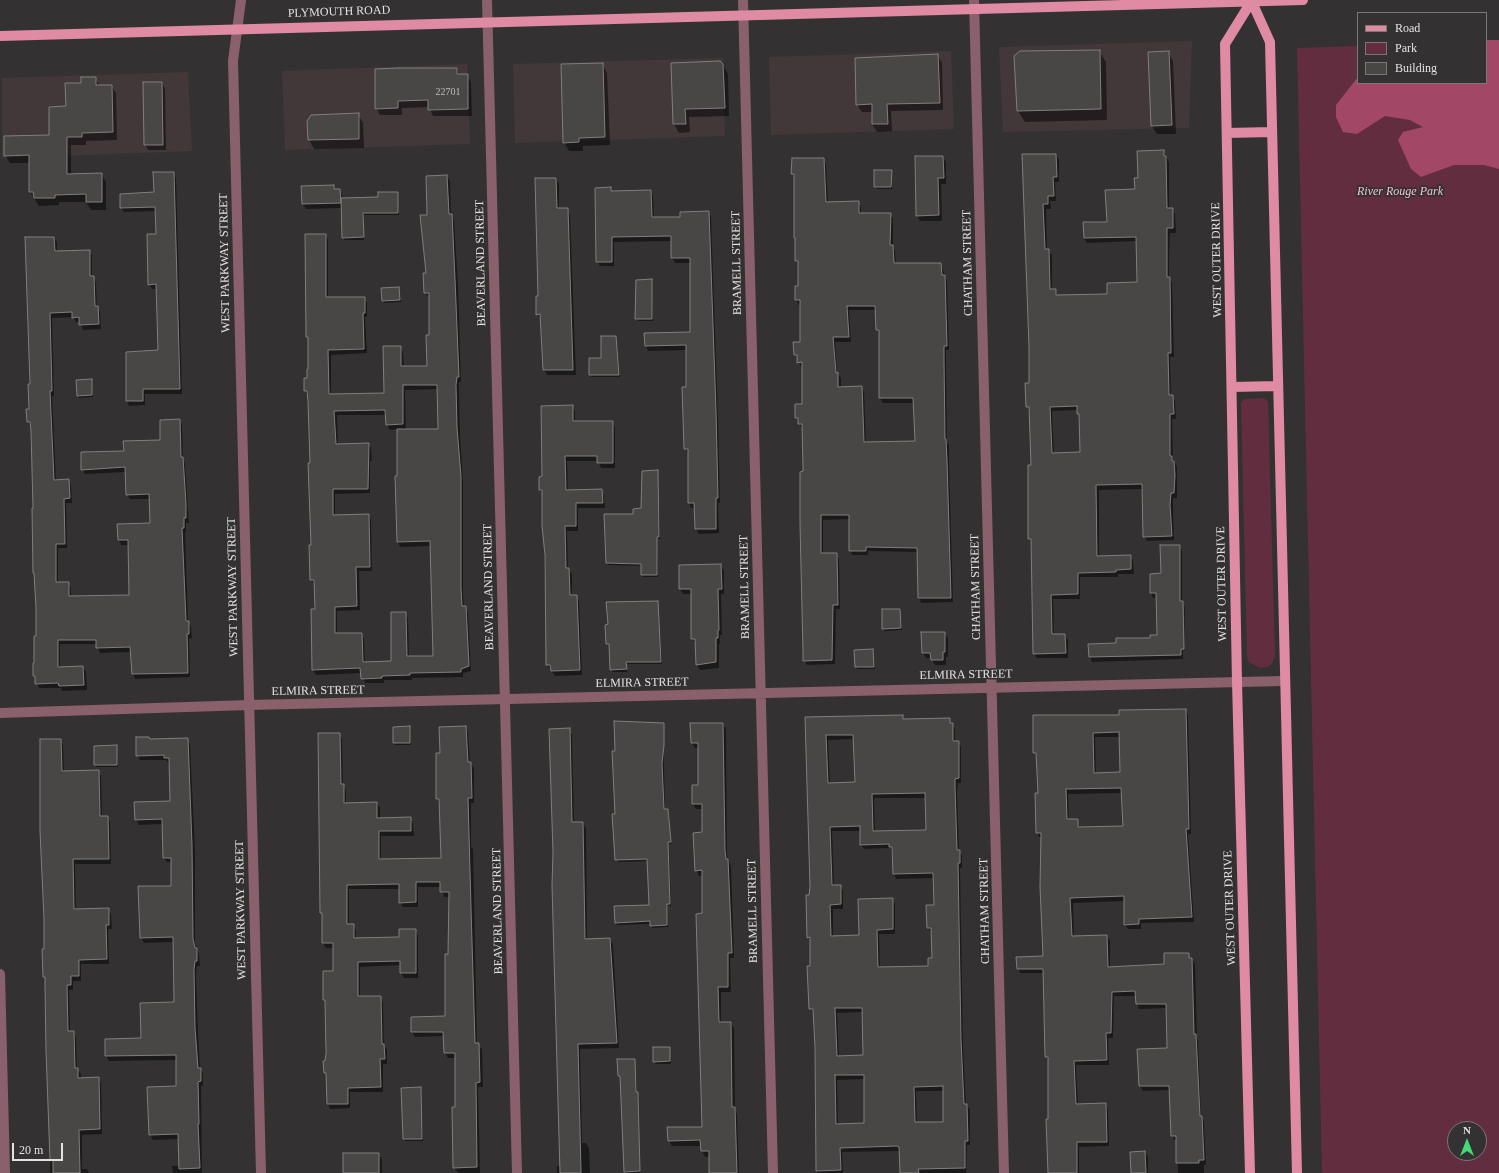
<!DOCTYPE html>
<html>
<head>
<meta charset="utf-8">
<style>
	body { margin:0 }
	#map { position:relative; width:1499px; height:1173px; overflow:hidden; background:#343132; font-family:Georgia,serif }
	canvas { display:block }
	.legend { position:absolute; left:1357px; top:12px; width:130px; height:72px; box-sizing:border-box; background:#343132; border:1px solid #7a7778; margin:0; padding:5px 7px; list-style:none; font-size:12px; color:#e3e1e1 }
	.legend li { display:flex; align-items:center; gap:8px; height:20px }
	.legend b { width:20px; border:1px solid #7a7778 }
	.north { position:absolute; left:1447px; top:1121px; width:40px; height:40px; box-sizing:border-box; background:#343132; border:1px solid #7a7778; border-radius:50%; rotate:0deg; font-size:11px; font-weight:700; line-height:16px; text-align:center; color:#e3e1e1 }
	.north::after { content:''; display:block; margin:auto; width:14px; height:18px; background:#46d779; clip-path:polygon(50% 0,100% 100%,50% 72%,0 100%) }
	.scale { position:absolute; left:12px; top:1143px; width:51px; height:18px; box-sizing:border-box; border:2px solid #e3e1e1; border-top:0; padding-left:5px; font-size:12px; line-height:14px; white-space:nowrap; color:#e3e1e1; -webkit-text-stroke:3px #343132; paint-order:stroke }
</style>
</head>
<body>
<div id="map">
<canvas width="1499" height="1173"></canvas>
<ul class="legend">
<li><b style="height:5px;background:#de8ba3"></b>Road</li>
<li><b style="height:11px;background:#622e3f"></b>Park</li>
<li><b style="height:11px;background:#494646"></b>Building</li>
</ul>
<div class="north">N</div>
<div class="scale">20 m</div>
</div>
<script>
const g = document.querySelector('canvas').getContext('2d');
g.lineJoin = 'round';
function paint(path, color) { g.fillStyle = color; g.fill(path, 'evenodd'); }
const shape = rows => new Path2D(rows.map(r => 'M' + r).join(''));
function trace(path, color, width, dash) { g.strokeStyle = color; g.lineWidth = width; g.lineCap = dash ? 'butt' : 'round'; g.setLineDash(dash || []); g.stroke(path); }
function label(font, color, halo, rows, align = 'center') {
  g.font = font + ' Georgia,serif'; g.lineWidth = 3.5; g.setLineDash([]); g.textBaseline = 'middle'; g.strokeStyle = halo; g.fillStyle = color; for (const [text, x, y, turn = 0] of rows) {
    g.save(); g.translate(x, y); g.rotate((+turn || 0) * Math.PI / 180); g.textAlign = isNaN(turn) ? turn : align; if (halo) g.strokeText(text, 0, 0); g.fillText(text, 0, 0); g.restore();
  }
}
paint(shape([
	[1192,41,1189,128,1003,132,999,47],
	[951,51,954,129,771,135,769,57],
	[723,58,725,136,515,143,513,64],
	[467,64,470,144,285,150,282,71],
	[188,72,192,151,2,158,2,78]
]), '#42383a');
paint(shape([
	[1499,43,1499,1173,1322,1173,1297,48,1358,46,1358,83,1486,83],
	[1455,1129,1479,1129,1479,1153,1455,1153],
	[1264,398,1268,402,1275,657,1272,664,1267,667,1260,668,1249,662,1247,657,1241,403,1244,399]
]), '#622e3f');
paint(shape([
	[1486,40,1499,40,1499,169,1484,165,1454,165,1421,177,1411,169,1398,140,1403,132,1423,127,1410,120,1385,116,1357,134,1343,132,1336,117,1336,105,1358,77,1358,83,1486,83]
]), '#a24866');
paint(shape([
	[1099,51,1106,62,1107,120,1025,122,1018,111],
	[1168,53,1173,61,1176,134,1157,134,1152,126],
	[937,55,942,63,943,110,891,111,892,131,877,132,872,124,872,112,862,112,857,105],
	[672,63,723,65,728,74,729,116,689,117,690,132,679,133,674,124],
	[602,64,607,73,610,145,583,146,583,151,569,151,564,142],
	[457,69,460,75,467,75,471,82,472,116,433,116,429,107,402,108,402,115,380,115,376,108],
	[95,78,100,86,111,86,116,93,117,140,86,141,86,145,71,145,71,175,101,174,106,182,106,210,91,210,86,202,59,202,59,205,39,206,30,192,30,163,10,163,5,155,50,136,82,84],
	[162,83,165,89,166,150,148,150,145,144],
	[358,114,363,123,364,148,314,149,309,140],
	[1163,151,1169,162,1169,209,1173,209,1175,214,1176,233,1170,233,1169,258,1169,278,1172,283,1174,357,1170,357,1171,396,1175,400,1176,419,1172,419,1173,459,1177,467,1177,498,1173,498,1173,511,1174,540,1147,541,1144,536,1144,489,1099,490,1099,557,1131,556,1133,561,1134,574,1118,574,1118,577,1080,577,1080,599,1053,599,1054,635,1065,635,1068,640,1068,658,1037,658,1034,654,1032,544,1029,539,1028,494,1030,494,1032,466,1030,412,1027,407,1030,384,1023,155,1056,155,1059,160,1059,182,1055,182,1056,201,1050,201,1051,209,1046,209,1047,250,1052,255,1052,290,1055,290,1058,295,1108,295,1138,283,1137,241,1087,243,1084,238,1084,223,1108,223,1136,190,1140,179],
	[1078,410,1080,416,1081,453,1054,454,1052,411],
	[943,157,946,162,946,184,941,184,942,221,920,221,917,216],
	[823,159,826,164,828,203,858,202,861,207,861,214,890,214,893,218,893,246,895,251,896,264,941,264,947,281,949,350,946,350,946,364,947,442,949,445,949,466,953,602,921,603,919,598,918,552,868,551,868,555,852,555,850,550,850,519,823,520,823,554,836,554,839,559,840,609,836,609,835,664,807,665,804,660,804,599,801,595,801,524,804,472,802,429,796,417,803,405,803,367,801,367,795,355,801,343,801,305,799,305,796,300,796,287,799,287,799,265,796,261,796,240,795,237,795,179,792,173],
	[849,310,876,310,877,330,880,334,880,398,883,403,914,403,916,442,866,443,864,392,861,387,841,388,841,378,837,373,835,342,851,342],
	[891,171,892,189,877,189,875,187],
	[173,173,176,178,182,394,145,394,145,405,129,406,127,401,159,351,157,289,152,289,149,284,157,235,156,211,124,212,121,207,155,193],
	[447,176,450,181,451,215,454,220,458,285,461,382,459,382,459,390,460,434,463,482,463,593,464,607,468,612,471,671,463,673,463,677,412,678,412,680,384,680,384,683,365,683,362,673,316,675,313,670,315,585,311,580,310,546,312,546,311,464,308,396,305,391,310,370,309,340,307,336,326,235,328,240,328,298,364,298,367,303,367,317,365,317,367,353,331,355,331,395,385,394,400,347,403,352,404,367,428,367,430,298,425,293,428,216],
	[438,389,439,430,406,430,405,390],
	[337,415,386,415,387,425,390,430,398,429,398,542,400,547,431,546,434,657,409,657,408,618,405,613,392,662,365,663,364,639,361,634,337,634,337,611,360,610,359,571,372,571,371,520,369,515,335,516,335,494,370,493,370,461,372,461,371,448,369,444,338,445],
	[556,179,559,184,559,209,567,209,570,215,576,375,547,375,544,370,541,320,537,314],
	[334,186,336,190,340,190,343,199,379,198,397,193,399,215,364,215,364,240,344,240,342,208,306,209,303,204],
	[610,188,612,192,651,191,653,196,654,218,681,218,709,212,711,217,718,417,720,503,718,503,719,533,699,534,696,529,696,508,691,508,689,503,689,454,685,448,687,350,648,351,646,346,691,333,691,263,675,263,672,258,672,241,614,242,614,266,600,266,597,261],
	[54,238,57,242,57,252,89,251,92,255,92,277,96,282,97,307,100,312,101,329,83,330,80,322,76,322,73,317,52,318,54,396,52,396,56,480,68,480,71,485,72,503,66,503,67,548,58,548,58,583,68,583,71,588,71,596,130,596,129,545,121,545,119,540,118,525,151,524,150,499,130,499,127,494,126,472,85,474,82,469,125,452,161,441,179,420,182,425,183,459,185,463,188,510,189,523,186,523,186,532,185,532,188,621,191,627,192,638,189,639,190,677,135,679,133,674,131,652,100,653,97,644,60,644,60,668,83,667,86,672,87,690,62,691,61,688,39,688,34,676,37,637,31,427,28,422,30,350],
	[651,280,653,321,638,321,636,319],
	[399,288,401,302,384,303,383,300],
	[616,337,620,377,591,377,590,375],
	[91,380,93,397,79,398,78,396],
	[572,406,575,411,575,422,612,422,615,427,615,468,601,468,598,461,567,461,568,491,601,490,604,496,605,508,578,508,578,531,567,531,568,569,572,574,572,596,576,596,579,601,582,675,555,676,547,665,543,495,540,490,543,477],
	[658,471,660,539,657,539,658,577,643,577,642,566,608,565,607,563,634,515,642,509],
	[1180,546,1182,551,1182,603,1185,607,1185,653,1184,605,1182,603,1183,659,1092,662,1090,657,1089,645,1117,644,1151,639,1158,636,1157,597,1153,598,1151,593],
	[720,565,724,571,724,594,721,594,722,635,720,635,720,644,719,644,719,668,700,670,697,665,697,644,692,639,692,594,683,594,680,589],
	[658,602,662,664,627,664,627,672,612,672,610,646,607,644,606,626],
	[900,610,902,630,884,631,883,628],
	[944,633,948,638,948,657,946,657,946,665,935,665,931,658,926,658,923,653],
	[873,650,875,669,857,669,856,667],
	[1185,710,1188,714,1191,834,1188,834,1194,922,1141,923,1141,929,1128,929,1125,925,1125,901,1073,903,1074,937,1107,936,1110,941,1110,968,1165,965,1188,954,1195,964,1197,1037,1198,1040,1201,1116,1204,1121,1206,1165,1204,1165,1204,1173,1178,1173,1177,1140,1174,1140,1172,1135,1170,1090,1143,1091,1140,1086,1138,1050,1168,1049,1167,1008,1139,1009,1137,1004,1136,996,1114,996,1113,1038,1108,1038,1109,1065,1076,1065,1078,1105,1106,1104,1108,1109,1109,1146,1079,1147,1079,1173,1049,1173,1049,1062,1046,1057,1044,973,1020,973,1018,968,1045,957,1042,837,1039,837,1037,832,1039,794,1038,758,1034,753,1120,716],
	[1095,737,1121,737,1121,773,1096,774],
	[1123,793,1124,827,1080,828,1077,820,1069,820,1068,794],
	[903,716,905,720,949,719,955,729,955,742,958,742,961,747,961,783,958,783,957,792,959,851,962,855,962,868,960,868,963,1045,966,1105,970,1109,970,1145,967,1145,966,1173,900,1173,900,1151,842,1152,843,1173,817,1173,814,1013,810,1008,811,942,808,937,810,896,806,718],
	[855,739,856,783,830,784,828,740],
	[874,798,926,798,927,831,875,832],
	[832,831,861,831,861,845,864,849,891,848,894,874,896,879,934,878,935,906,927,906,928,928,932,933,933,959,929,967,880,968,879,934,895,934,895,904,893,899,860,936,833,937,833,909,843,909,843,891,840,886,834,886],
	[863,1012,864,1056,839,1057,837,1013],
	[865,1079,865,1124,838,1125,837,1080],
	[916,1091,944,1091,944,1122,917,1123],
	[663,724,665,810,668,810,669,812,671,844,669,844,671,906,668,906,668,927,652,928,651,924,617,925,616,923,650,906,649,861,618,862,616,815],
	[723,724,726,729,727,856,731,866,734,958,730,958,731,992,721,992,721,1023,731,1023,734,1028,735,1110,737,1114,739,1173,710,1173,710,1157,705,1157,702,1151,702,1146,672,1146,669,1141,703,1128,697,915,703,914,703,876,699,876,696,870,703,833,703,809,696,809,693,804,699,786,699,748,695,748,692,743],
	[409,727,411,745,395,745,394,743],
	[466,727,468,732,470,763,474,768,474,803,471,803,471,847,473,849,477,1044,482,1049,483,1087,478,1087,480,1173,458,1173,454,1167,456,1058,448,1058,445,1053,444,1036,415,1037,412,1032,446,1017,450,897,444,897,441,887,418,887,418,907,403,907,400,902,400,889,349,889,349,925,353,925,356,930,356,939,400,938,415,930,418,935,418,978,404,978,401,973,401,965,360,967,360,997,380,997,383,1002,384,1045,387,1050,387,1064,383,1064,383,1092,350,1092,350,1108,330,1109,328,1104,327,1078,325,1073,326,1003,324,999,334,972,334,948,326,948,323,943,323,916,321,912,339,734,342,739,343,785,346,790,346,804,377,803,380,808,380,819,410,818,413,823,414,836,381,836,381,860,442,859,440,804,437,799,441,754],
	[569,730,572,735,574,823,583,823,586,828,587,940,610,939,613,945,619,1048,580,1049,582,1143,586,1143,589,1148,590,1173,557,1173,557,1166,561,1166],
	[187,739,190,744,195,851,195,944,199,954,200,966,197,966,196,975,198,1033,200,1068,203,1073,203,1086,201,1086,202,1173,173,1173,172,1166,180,1166,179,1139,153,1140,150,1135,177,1087,177,1060,109,1061,106,1056,142,1039,175,1003,174,942,144,943,141,938,172,887,172,862,167,862,164,858,163,824,139,825,136,820,171,802,170,763,168,763,166,760,140,760,137,755,150,740],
	[60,740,63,745,64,772,98,771,101,776,102,817,107,817,110,822,111,864,75,864,76,910,108,909,111,914,112,929,108,929,109,964,81,964,81,981,73,981,73,990,69,990,70,1032,73,1032,76,1037,77,1069,81,1074,81,1078,98,1078,101,1083,102,1134,82,1135,82,1169,87,1169,89,1173,50,1173],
	[116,746,118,767,96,767,95,765],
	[669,1048,671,1064,656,1064,654,1061],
	[618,1060,634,1060,635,1062,637,1093,639,1096,640,1173,625,1173,623,1110],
	[420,1088,423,1141,405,1141,402,1089],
	[1145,1152,1148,1157,1148,1173,1131,1173],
	[379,1154,382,1160,382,1173,344,1173]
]), '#0007');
const building = shape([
	[1100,50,1101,109,1017,111,1014,56,1020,51,1100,50],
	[1169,51,1172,125,1151,126,1148,52,1169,51],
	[938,54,940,103,887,104,888,124,872,124,872,104,856,105,855,58,938,54],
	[720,61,723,64,725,108,685,109,686,124,673,124,671,63,720,61],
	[603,63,605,137,579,138,579,142,563,143,561,64,603,63],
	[399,68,457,68,457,74,468,74,468,109,428,110,428,100,398,101,398,108,375,109,375,69,399,68],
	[81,77,96,77,96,85,112,85,113,132,82,133,82,137,67,137,67,174,102,173,102,202,86,202,86,194,55,195,55,198,34,198,33,192,29,192,29,155,4,156,4,136,49,135,49,107,66,106,65,83,81,83,81,77],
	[143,82,162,82,163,145,144,145,143,82],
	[359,113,359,139,308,140,307,121,311,115,359,113],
	[1164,150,1164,156,1166,156,1167,208,1173,208,1173,228,1167,228,1167,277,1170,277,1171,353,1168,353,1169,395,1173,395,1174,414,1170,414,1170,456,1172,456,1172,461,1174,461,1175,475,1174,493,1171,493,1170,505,1172,536,1143,537,1142,484,1096,485,1097,556,1131,555,1131,569,1116,570,1116,572,1078,573,1078,594,1051,595,1052,634,1065,634,1066,653,1033,654,1031,539,1028,539,1028,465,1031,465,1029,407,1026,407,1025,383,1029,383,1029,347,1022,154,1056,154,1057,177,1053,177,1054,196,1048,196,1048,204,1043,204,1045,249,1049,249,1050,289,1056,289,1056,295,1107,294,1107,283,1137,282,1136,237,1084,238,1083,222,1107,222,1105,190,1135,189,1134,178,1138,178,1137,151,1164,150],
	[1077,406,1077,414,1079,414,1080,452,1052,453,1050,407,1077,406],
	[915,156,943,156,944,178,938,178,939,215,916,216,915,156],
	[792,158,824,158,826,202,859,201,859,213,891,213,890,245,893,245,894,263,941,263,942,275,945,275,947,346,944,346,944,359,945,439,946,439,947,460,951,598,918,598,917,548,866,547,866,551,849,551,849,515,821,515,821,553,837,553,838,605,833,605,832,660,803,661,803,652,800,524,800,472,803,471,803,466,802,424,798,424,798,418,795,418,795,404,802,404,802,362,797,363,797,355,794,355,793,342,800,342,800,300,795,300,795,286,798,286,798,261,795,261,795,238,794,238,794,174,791,174,792,158],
	[847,306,875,306,876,330,879,330,879,398,913,398,915,441,864,442,862,386,838,387,838,372,836,373,833,337,849,337,847,306],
	[874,170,892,170,891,187,874,187,874,170],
	[153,172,174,172,180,389,143,389,143,401,126,401,126,352,158,350,156,284,148,285,147,234,156,234,155,207,120,208,120,194,154,192,153,172],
	[447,175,449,214,452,214,455,279,459,377,457,377,456,385,457,428,461,476,461,588,462,606,466,606,469,666,461,669,461,672,410,673,410,675,382,676,382,678,361,679,360,668,312,670,311,609,315,609,314,580,310,580,309,545,311,545,308,463,310,463,308,401,307,391,304,391,304,378,307,378,307,369,308,369,308,337,306,337,305,234,326,234,326,297,365,297,365,313,363,313,364,349,328,350,329,394,384,393,383,346,401,346,401,366,427,366,426,335,429,335,429,293,424,293,423,273,426,273,420,215,427,215,426,176,447,175],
	[403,385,437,385,438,429,397,429,397,476,395,476,397,542,430,541,433,656,407,656,406,612,391,612,391,661,363,662,362,633,335,633,335,607,357,606,356,567,370,567,369,514,333,515,333,489,368,489,369,443,336,444,334,411,385,410,386,425,403,424,403,385],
	[535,178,556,178,557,208,568,208,573,370,543,370,540,314,536,315,536,296,538,296,535,178],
	[334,185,334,189,340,189,341,203,302,204,301,186,334,185],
	[611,187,611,191,651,190,652,217,680,217,680,212,709,211,716,411,718,498,716,498,716,529,695,529,694,503,688,503,688,449,684,449,682,387,686,387,686,345,645,346,644,333,690,332,690,258,671,258,671,236,612,237,612,262,596,262,595,188,611,187],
	[378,192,398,192,398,213,363,213,364,237,342,238,341,198,378,197,378,192],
	[25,237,54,237,55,251,90,250,90,276,94,276,95,306,98,306,99,324,79,325,79,317,72,318,72,312,50,313,52,391,50,391,54,480,69,479,70,498,64,499,65,544,56,544,56,582,69,582,69,596,129,595,128,540,118,540,117,524,150,523,149,494,126,495,125,467,81,470,81,452,124,451,123,441,160,440,160,420,180,419,181,457,183,457,186,504,186,518,184,518,184,528,182,528,186,621,189,621,189,634,187,634,188,673,132,674,130,647,96,648,96,640,58,640,58,667,83,666,84,685,59,686,58,683,35,684,35,676,33,676,33,663,34,663,34,636,36,636,36,608,34,573,33,573,32,508,33,508,31,431,30,422,27,422,26,409,29,409,28,384,30,384,25,237],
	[652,279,652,319,635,319,636,280,652,279],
	[399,287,400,300,382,301,381,288,399,287],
	[601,336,616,336,619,375,589,375,589,358,601,358,601,336],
	[92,379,92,395,77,396,76,380,92,379],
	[573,405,573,421,613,421,613,463,597,463,597,456,565,456,566,490,602,489,603,503,576,503,576,526,565,526,566,568,569,568,570,595,577,595,580,670,551,671,550,665,546,665,545,555,542,526,542,490,539,490,539,477,542,476,541,406,573,405],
	[658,470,659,537,657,537,657,575,641,575,641,564,606,563,604,514,633,514,633,509,641,508,642,471,658,470],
	[1160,545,1180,545,1180,601,1183,601,1184,649,1181,649,1181,655,1089,657,1088,644,1116,643,1116,638,1150,638,1150,635,1157,635,1156,593,1150,593,1150,574,1161,573,1160,545],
	[721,564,722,589,718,589,719,630,718,630,718,638,716,638,716,662,696,665,695,639,691,639,691,589,679,589,679,565,721,564],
	[658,601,661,662,626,662,627,669,610,670,609,644,606,644,605,625,608,624,606,602,658,601],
	[882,609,900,609,901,628,882,629,882,609],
	[921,632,945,632,945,652,943,652,943,660,931,660,930,653,922,653,921,632],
	[873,649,874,667,855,667,854,650,873,649],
	[1186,709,1189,829,1186,829,1192,917,1139,919,1139,924,1124,925,1124,896,1070,898,1072,936,1107,935,1108,967,1164,964,1164,953,1189,953,1189,958,1192,958,1194,1034,1196,1034,1200,1116,1202,1116,1204,1160,1199,1160,1199,1163,1176,1163,1176,1136,1171,1136,1169,1086,1139,1086,1137,1049,1167,1048,1166,1004,1136,1004,1135,991,1112,992,1111,1033,1106,1033,1107,1060,1074,1061,1076,1104,1106,1103,1107,1142,1077,1142,1077,1173,1048,1173,1046,1119,1048,1119,1048,1057,1045,1057,1043,969,1017,969,1016,957,1043,956,1040,887,1041,833,1036,833,1035,793,1038,793,1036,753,1033,753,1033,715,1119,715,1119,710,1186,709],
	[1119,732,1120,772,1094,773,1093,733,1119,732],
	[1066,789,1121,788,1123,826,1078,827,1078,819,1067,819,1066,789],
	[903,715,903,719,950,718,950,723,953,723,953,741,959,741,959,778,955,779,955,787,957,850,960,850,960,863,958,863,961,1040,964,1104,967,1104,968,1141,965,1141,965,1168,918,1169,919,1173,900,1173,899,1147,897,1146,840,1148,841,1170,816,1171,815,1048,813,1009,809,1009,807,966,810,966,810,937,807,938,806,895,809,895,810,887,805,717,903,715],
	[826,735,853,735,855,782,828,783,826,735],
	[925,793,926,830,873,831,872,794,925,793],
	[860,826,860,845,889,844,889,847,892,847,893,874,933,873,934,905,926,905,927,928,931,928,932,958,928,958,928,966,878,967,877,930,893,929,893,898,858,899,859,935,831,936,830,905,841,904,841,885,832,885,830,827,860,826],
	[835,1008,862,1008,863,1055,837,1056,835,1008],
	[835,1075,864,1075,864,1123,836,1124,835,1075],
	[943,1086,943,1122,915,1122,914,1087,943,1086],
	[614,721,664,723,664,745,662,764,664,809,668,809,671,842,668,842,670,904,667,904,667,925,650,926,650,921,615,923,614,906,649,905,647,859,615,860,612,814,615,814,612,751,615,751,614,721],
	[690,723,723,723,725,850,726,859,728,859,732,953,728,953,728,987,718,987,719,1022,731,1022,732,1107,735,1107,737,1173,709,1173,709,1151,701,1151,700,1140,668,1141,667,1127,702,1127,696,914,702,913,702,870,695,871,693,833,702,832,702,804,692,804,692,785,698,785,698,743,691,743,690,723],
	[410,726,410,743,393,743,393,727,410,726],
	[466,726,468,762,471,762,472,798,468,798,471,908,475,1043,479,1043,480,1082,476,1083,477,1167,453,1168,452,1107,455,1107,455,1053,444,1053,443,1032,411,1032,411,1017,445,1016,445,954,448,954,449,892,440,892,440,882,416,882,416,902,399,903,399,884,347,885,347,924,354,924,354,938,399,937,399,929,416,929,416,973,400,973,400,961,358,962,358,996,381,996,382,1044,384,1044,385,1059,380,1059,381,1087,348,1088,348,1104,327,1104,326,1073,324,1073,323,1061,325,1061,326,1053,325,1000,323,1000,323,971,333,971,333,943,322,943,322,913,320,913,318,733,340,733,341,784,344,784,344,803,377,802,377,818,411,817,411,831,379,831,379,859,441,858,439,799,436,799,436,753,440,753,439,727,466,726],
	[570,728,572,822,583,822,585,939,610,938,617,1043,578,1044,581,1173,560,1173,552,885,553,853,549,729,570,728],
	[136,737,149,737,150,739,188,738,192,845,193,939,195,948,197,948,197,961,195,961,194,970,195,1028,198,1068,201,1068,201,1081,198,1082,199,1124,198,1124,200,1168,179,1169,178,1134,149,1135,147,1087,176,1086,176,1055,105,1056,105,1039,141,1038,140,1003,174,1002,173,937,140,938,138,886,171,886,171,858,163,858,162,819,135,820,134,802,170,801,169,758,164,758,164,755,136,756,136,737],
	[40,739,61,739,62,771,99,770,100,816,108,816,109,859,73,859,74,909,109,908,109,925,106,925,107,959,79,960,79,976,71,976,71,985,67,985,68,1031,74,1031,75,1068,78,1068,78,1078,99,1077,100,1129,79,1130,80,1173,53,1173,53,1160,50,1160,46,1051,45,986,45,977,43,977,42,949,44,949,44,919,40,831,40,739],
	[117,745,117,765,94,765,94,746,117,745],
	[653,1047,670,1047,670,1061,653,1062,653,1047],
	[617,1059,635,1059,636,1092,638,1092,640,1171,624,1172,620,1076,618,1076,617,1059],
	[421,1087,422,1139,403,1139,401,1088,421,1087],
	[1145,1151,1146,1173,1131,1173,1130,1152,1145,1151],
	[343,1153,379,1153,379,1173,343,1173,343,1153]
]);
paint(building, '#494646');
trace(building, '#827e7f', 1);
trace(shape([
	[241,0,233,61,261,1173],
	[487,0,517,1173],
	[743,0,773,1173],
	[974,0,1004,1173],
	[0,713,249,705,1284,681],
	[0,974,5,1173]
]), '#89606b', 10);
trace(shape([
	[1251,0,1270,42,1297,1173],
	[0,36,1303,0],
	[1227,133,1271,132],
	[1232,387,1277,386],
	[1250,1173,1237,682,1225,44,1251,2]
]), '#de8ba3', 10);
label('10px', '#bcbaba', null, [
	["22701",448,92]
]);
label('12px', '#e3e1e1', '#343132', [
	["PLYMOUTH ROAD",339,12,-2],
	["WEST OUTER DRIVE",1217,260,-91],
	["WEST PARKWAY STREET",225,263,-91],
	["BEAVERLAND STREET",481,263,-91],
	["BRAMELL STREET",737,263,-91],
	["CHATHAM STREET",968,263,-91],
	["WEST OUTER DRIVE",1222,584,-91],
	["WEST PARKWAY STREET",233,587,-91],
	["BEAVERLAND STREET",489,587,-91],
	["BRAMELL STREET",745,587,-91],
	["CHATHAM STREET",976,587,-91],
	["ELMIRA STREET",966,675,-1],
	["ELMIRA STREET",642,683,-1],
	["ELMIRA STREET",318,691,-1],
	["WEST OUTER DRIVE",1230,908,-92],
	["WEST PARKWAY STREET",241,910,-91],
	["BEAVERLAND STREET",498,911,-91],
	["BRAMELL STREET",753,911,-91],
	["CHATHAM STREET",985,911,-91]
]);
label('italic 12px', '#f4c1ce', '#343132', [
	["River Rouge Park",1400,192]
]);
</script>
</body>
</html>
